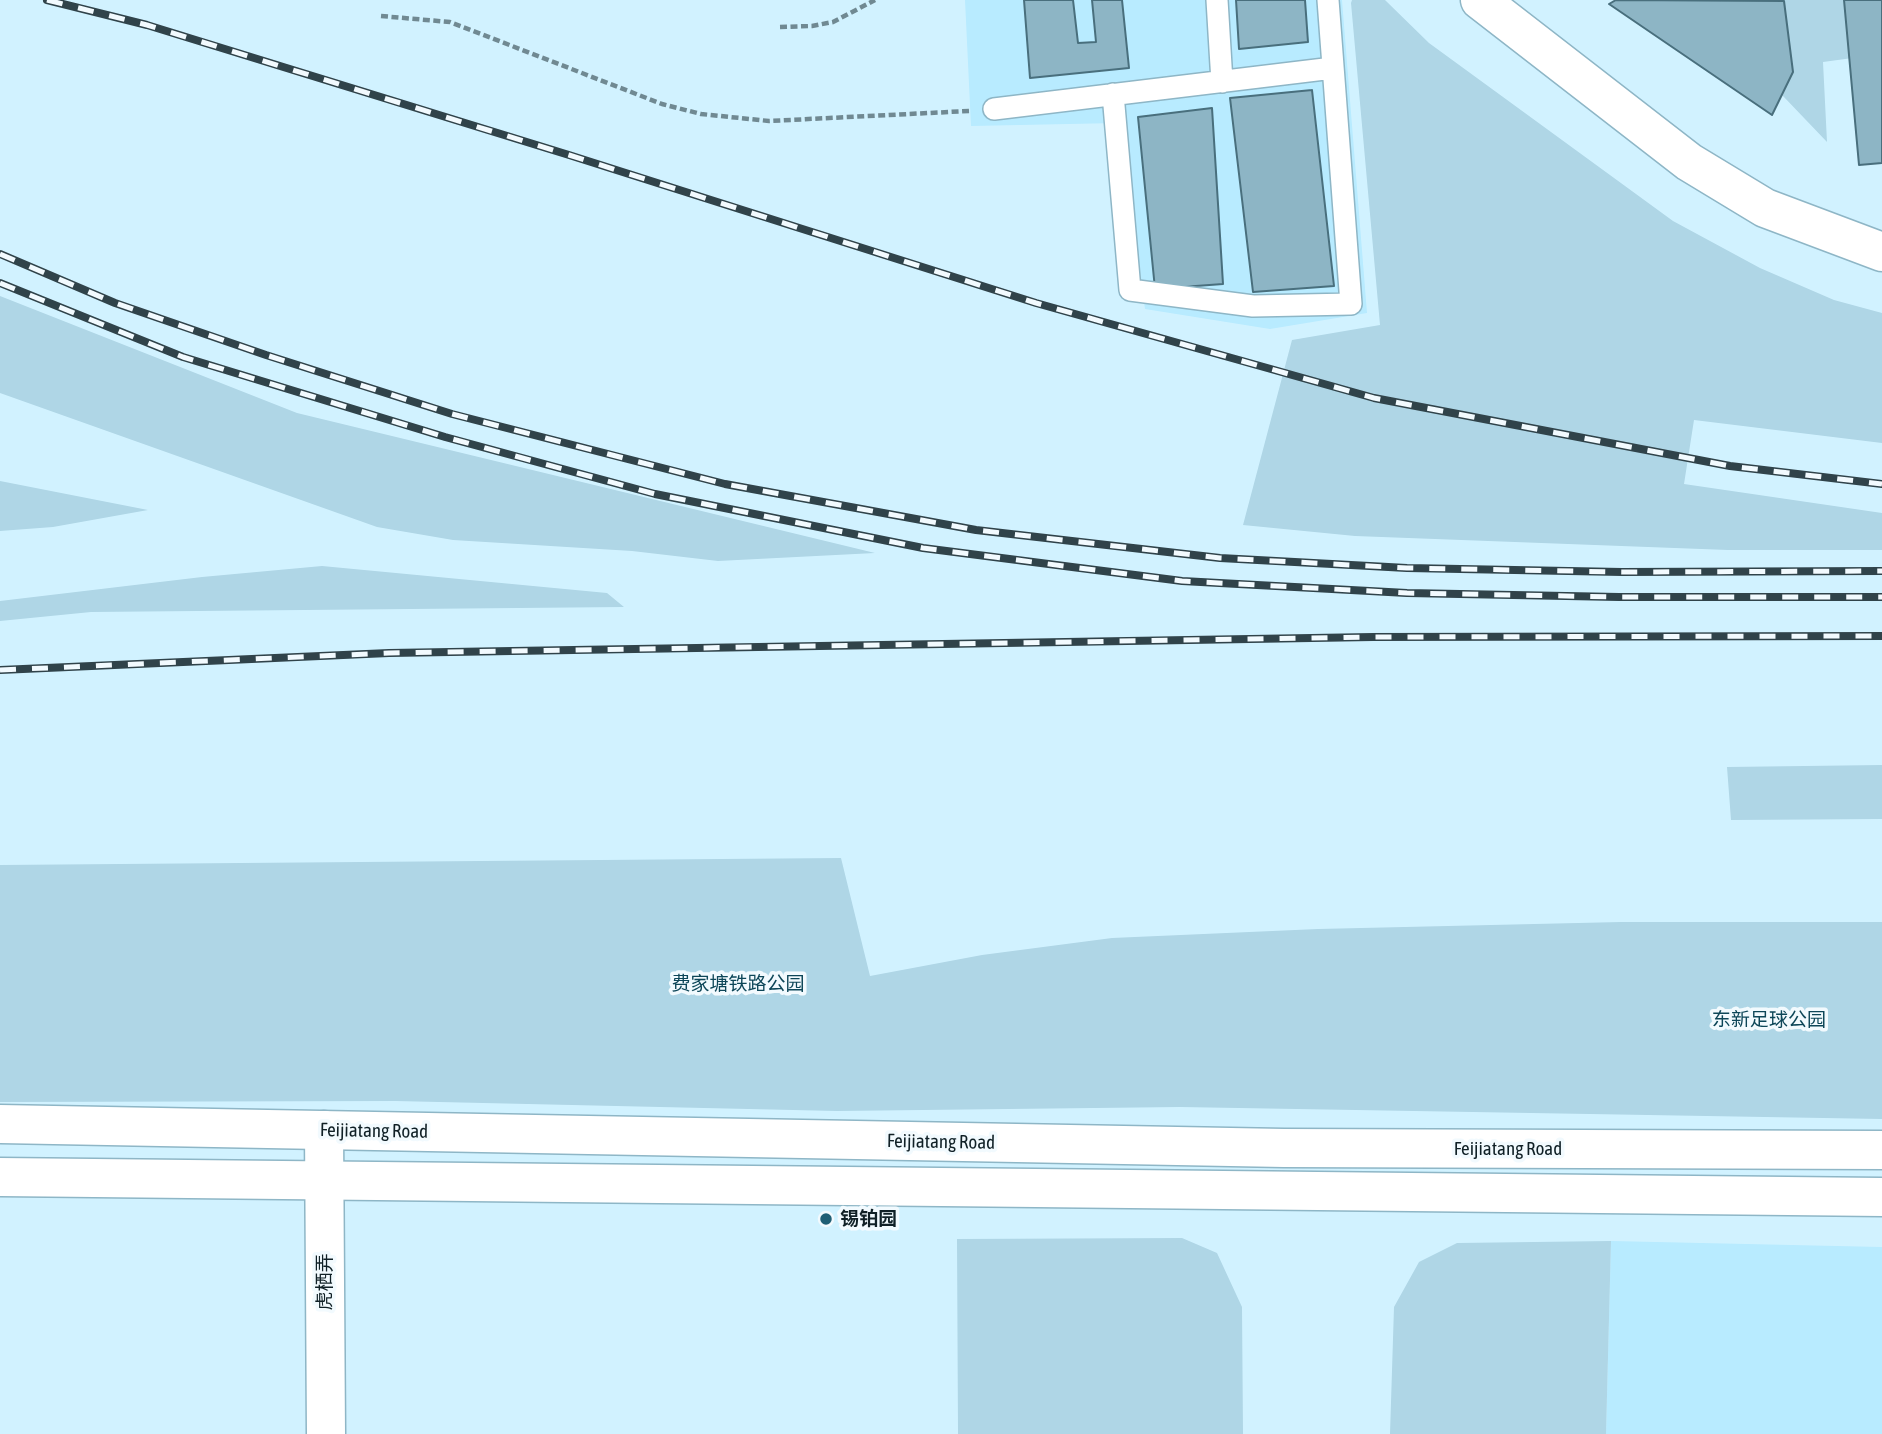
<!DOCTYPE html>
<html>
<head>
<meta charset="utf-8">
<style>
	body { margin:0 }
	canvas { display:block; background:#d1f2ff }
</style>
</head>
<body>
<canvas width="1882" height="1434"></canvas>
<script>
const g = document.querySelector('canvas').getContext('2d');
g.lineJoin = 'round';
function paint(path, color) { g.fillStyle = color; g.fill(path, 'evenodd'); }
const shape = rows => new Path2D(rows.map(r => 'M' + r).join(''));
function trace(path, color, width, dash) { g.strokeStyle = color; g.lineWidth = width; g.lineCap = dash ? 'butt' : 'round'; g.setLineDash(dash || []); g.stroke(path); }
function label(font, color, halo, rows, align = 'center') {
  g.font = font + ' "Asap Condensed","Noto Sans SC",sans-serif'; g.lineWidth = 7; g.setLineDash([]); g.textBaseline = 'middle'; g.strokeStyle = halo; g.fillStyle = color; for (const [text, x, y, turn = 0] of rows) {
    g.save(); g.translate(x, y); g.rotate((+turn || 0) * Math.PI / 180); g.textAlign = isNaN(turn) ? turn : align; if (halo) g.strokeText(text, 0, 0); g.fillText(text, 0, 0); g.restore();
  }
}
paint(shape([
	[965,0,1342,0,1367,313,1270,329,1145,309,1118,123,971,126],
	[1611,1241,1882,1247,1882,1434,1606,1434]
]), '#b8ebff');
paint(shape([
	[1352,0,1385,0,1429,43,1673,221,1760,268,1834,300,1882,313,1882,443,1694,420,1684,484,1882,513,1882,550,1728,550,1355,536,1243,525,1292,340,1380,325,1351,3],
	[1740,0,1882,0,1882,54,1823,62,1827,142,1739,50],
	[0,296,297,413,875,553,718,561,632,551,453,540,377,527,0,393],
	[0,481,148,510,53,527,0,531],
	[322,566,607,593,624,607,91,612,0,621,0,601,202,577],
	[1882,765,1882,819,1731,820,1727,767],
	[841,858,870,976,982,955,1112,938,1318,929,1621,922,1882,922,1882,1119,1180,1107,837,1111,395,1101,0,1102,0,865],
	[1182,1238,1217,1253,1242,1307,1243,1434,958,1434,957,1239],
	[1611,1241,1606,1434,1390,1434,1394,1307,1419,1262,1457,1243]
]), '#afd6e6');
const building = shape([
	[1024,0,1073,0,1078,43,1096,42,1092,0,1122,0,1129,68,1030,78,1024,0],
	[1236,0,1305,0,1308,42,1239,49,1236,0],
	[1616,0,1784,1,1793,72,1772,115,1609,4,1616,0],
	[1844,0,1882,0,1882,163,1859,165,1844,0],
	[1312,90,1334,286,1253,292,1230,98,1312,90],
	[1212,108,1223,284,1155,289,1138,117,1212,108]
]);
paint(building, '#8db5c5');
trace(building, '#496f7d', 2);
const lane = shape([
	[1217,0,1222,82],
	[1113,94,1130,290,1253,306,1351,304,1328,0],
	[994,109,1333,68]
]);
const street = shape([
	[1480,0,1689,162,1765,208,1882,252],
	[324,1130,326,1434]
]);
const secondary = shape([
	[0,1124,1284,1148,1882,1150],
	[0,1177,1882,1197]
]);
trace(lane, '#8eb6c6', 24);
trace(street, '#8eb6c6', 41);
trace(secondary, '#8eb6c6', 41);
trace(shape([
	[381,16,450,22,662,104,701,114,769,121,969,111],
	[780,27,812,26,833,22,875,0]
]), '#708992', 4.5, [7, 3.5]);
trace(lane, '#fff', 21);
trace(street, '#fff', 38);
trace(secondary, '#fff', 38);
const rail = shape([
	[47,0,147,25,569,155,1036,303,1374,398,1730,466,1882,484],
	[0,254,115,303,266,355,452,414,725,484,976,530,1220,558,1407,568,1622,572,1882,571],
	[0,283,183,357,445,437,655,494,923,548,1182,581,1407,593,1619,597,1882,597],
	[0,670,389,653,1373,637,1882,636]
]);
trace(rail, '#30434a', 8);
trace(rail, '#f2fafe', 5, [16]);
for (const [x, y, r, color] of [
	[826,1219,7,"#1f5f75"]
]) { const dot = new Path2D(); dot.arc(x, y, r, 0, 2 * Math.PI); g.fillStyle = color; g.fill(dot); trace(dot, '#f2fafe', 2.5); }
label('19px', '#0d4658', '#f2fafe', [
	["费家塘铁路公园",738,984],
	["东新足球公园",1769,1020]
]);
label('19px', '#102026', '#f2fafe', [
	["Feijiatang Road",374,1131,1],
	["Feijiatang Road",941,1142,1],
	["Feijiatang Road",1508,1149],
	["虎栖弄",325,1282,-90]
]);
label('bold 19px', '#102026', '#f2fafe', [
	["锡铂园",840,1219]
], 'left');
</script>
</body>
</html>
